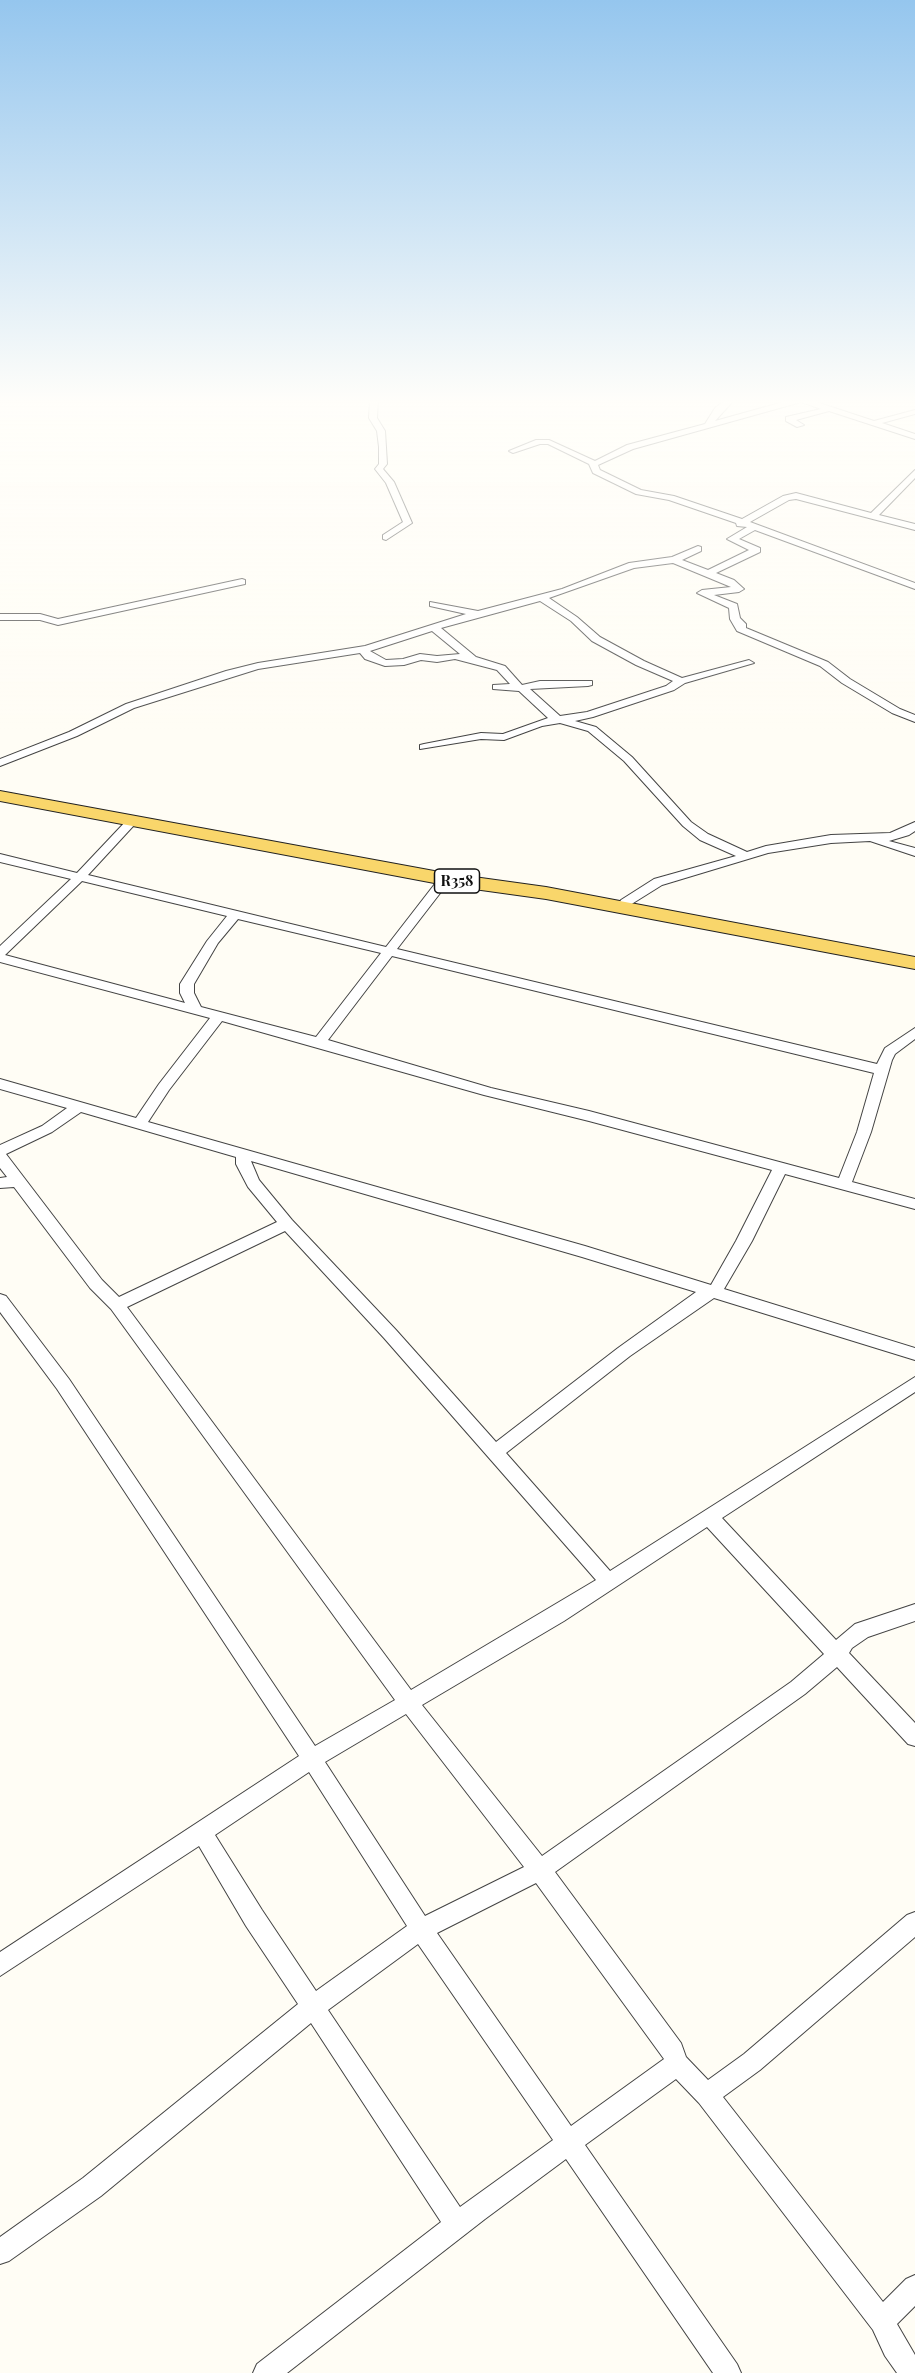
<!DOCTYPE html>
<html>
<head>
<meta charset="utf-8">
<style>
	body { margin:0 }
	canvas { display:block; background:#fffdf5 }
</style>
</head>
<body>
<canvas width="915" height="2373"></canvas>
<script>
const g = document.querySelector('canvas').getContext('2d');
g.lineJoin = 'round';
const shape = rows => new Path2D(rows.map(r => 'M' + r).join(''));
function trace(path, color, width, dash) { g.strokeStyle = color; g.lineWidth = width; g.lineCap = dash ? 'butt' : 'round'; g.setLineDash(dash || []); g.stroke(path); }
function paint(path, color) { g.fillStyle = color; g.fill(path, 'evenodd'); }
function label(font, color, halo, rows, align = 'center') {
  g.font = font + ' "Playfair Display",serif'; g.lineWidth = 6; g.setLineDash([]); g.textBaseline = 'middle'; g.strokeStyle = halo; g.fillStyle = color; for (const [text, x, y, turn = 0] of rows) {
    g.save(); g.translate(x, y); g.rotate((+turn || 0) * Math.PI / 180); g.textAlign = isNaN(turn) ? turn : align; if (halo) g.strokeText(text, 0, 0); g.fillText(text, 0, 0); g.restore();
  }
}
const street = shape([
	[370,399,378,399,377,418,385,431,387,464,383,469,394,482,412,523,386,540,383,539,383,535,403,522,386,483,375,469,379,464,379,447,377,431,369,418,370,399],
	[727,399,735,399,715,421,794,399,807,399,874,421,915,410,915,414,882,423,915,434,915,439,829,411,796,420,804,425,797,427,786,421,786,417,821,409,801,402,633,449,598,465,600,470,641,490,674,496,742,519,783,496,796,493,871,513,915,470,915,478,879,515,915,524,915,530,796,499,789,500,750,522,915,583,915,589,755,530,739,539,760,548,760,552,716,573,734,580,744,589,739,592,714,595,737,604,740,618,746,624,746,628,828,662,850,679,900,709,915,715,915,722,892,713,842,683,820,666,737,631,730,619,729,608,697,593,702,590,731,587,673,563,634,568,549,598,577,617,600,637,644,661,682,678,749,660,754,663,685,683,674,690,593,717,575,721,596,727,632,757,691,822,708,834,747,852,766,846,831,835,890,833,915,822,915,831,909,835,889,841,915,848,915,856,870,841,831,843,768,853,662,885,630,905,627,910,619,910,617,907,621,900,654,879,736,856,700,840,683,826,624,761,588,731,560,723,542,726,504,740,481,739,420,749,420,745,424,744,481,733,503,734,548,718,519,691,493,689,493,685,510,684,497,670,455,659,437,662,421,660,404,665,385,666,365,659,360,653,258,669,134,708,77,736,0,766,0,759,69,732,126,704,226,671,258,663,365,646,466,614,430,606,430,602,478,611,562,589,629,563,672,557,698,546,701,547,701,551,682,560,708,570,749,550,727,539,747,527,737,526,736,523,669,500,636,494,593,473,589,464,548,444,540,444,513,453,509,451,536,440,549,440,595,461,627,445,705,424,715,408,727,399],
	[540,601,571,621,592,641,636,665,673,681,666,686,587,712,560,716,530,689,588,686,592,685,592,681,540,681,522,685,505,666,476,657,441,628,540,601],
	[432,631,460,654,437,656,420,654,403,659,386,660,370,651,432,631],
	[242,579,245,580,245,584,58,625,40,620,0,620,0,614,40,614,58,619,242,579],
	[132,818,136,819,136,823,88,875,386,947,441,876,445,875,451,879,397,949,877,1064,885,1048,915,1028,915,1039,895,1054,892,1060,871,1132,852,1182,915,1199,915,1209,785,1174,752,1241,724,1289,915,1348,915,1360,714,1298,630,1356,506,1453,610,1571,915,1377,915,1392,722,1518,836,1640,855,1624,915,1604,915,1621,868,1637,852,1648,849,1653,915,1723,915,1746,908,1744,837,1667,805,1694,555,1872,681,2043,686,2057,708,2080,744,2054,907,1915,915,1912,915,1937,760,2070,723,2097,883,2302,906,2279,915,2275,915,2306,897,2324,915,2355,915,2373,897,2373,885,2356,873,2330,699,2103,676,2079,585,2145,737,2364,741,2373,713,2373,566,2159,485,2219,287,2373,253,2373,257,2364,441,2222,311,2023,101,2196,9,2261,0,2264,0,2237,83,2178,298,2004,246,1926,199,1846,0,1976,0,1952,299,1756,57,1389,0,1312,0,1294,6,1296,69,1379,315,1746,395,1700,111,1309,90,1288,14,1187,0,1188,0,1178,7,1177,0,1168,0,1145,42,1126,67,1108,0,1089,0,1079,136,1118,159,1084,210,1018,0,962,0,946,71,879,0,862,0,854,77,873,128,819,132,818],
	[82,881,227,916,207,941,180,984,180,993,185,1003,5,955,82,881],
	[238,919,381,953,316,1037,201,1007,194,993,194,984,218,943,238,919],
	[392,956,874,1073,857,1132,839,1178,589,1111,491,1088,328,1040,392,956],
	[222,1021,484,1095,589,1121,772,1170,736,1241,711,1285,585,1246,148,1122,169,1090,222,1021],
	[81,1112,236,1157,236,1164,248,1187,277,1222,119,1297,102,1280,6,1154,52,1132,81,1112],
	[251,1161,582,1257,696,1292,618,1348,496,1442,396,1330,292,1220,259,1180,251,1161],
	[285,1231,384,1338,596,1580,411,1690,127,1307,285,1231],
	[707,1527,824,1654,791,1682,542,1856,422,1705,564,1621,707,1527],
	[406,1714,524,1867,425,1916,325,1762,406,1714],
	[309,1772,407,1926,316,1991,262,1910,215,1835,309,1772],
	[536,1883,664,2059,571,2126,437,1933,536,1883],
	[418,1944,553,2140,460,2207,328,2010,418,1944]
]);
const primary = shape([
	[0,791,445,873,546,887,915,957,915,969,546,899,445,885,0,801,0,791]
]);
trace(street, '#444', 2);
trace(primary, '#222', 2);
paint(street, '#fff');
paint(primary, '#f9d66b');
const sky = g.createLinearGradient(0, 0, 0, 731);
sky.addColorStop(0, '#95c6ee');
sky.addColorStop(0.55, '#fffefa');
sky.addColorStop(1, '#fffefa00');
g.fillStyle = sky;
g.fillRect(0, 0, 915, 731);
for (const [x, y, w] of [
	[457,881,45]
]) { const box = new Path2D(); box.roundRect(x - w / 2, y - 12, w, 24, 4.5); g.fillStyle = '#fff'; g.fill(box); trace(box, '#111', 1.5); }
label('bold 15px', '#111', null, [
	["R358",457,881]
]);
</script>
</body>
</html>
